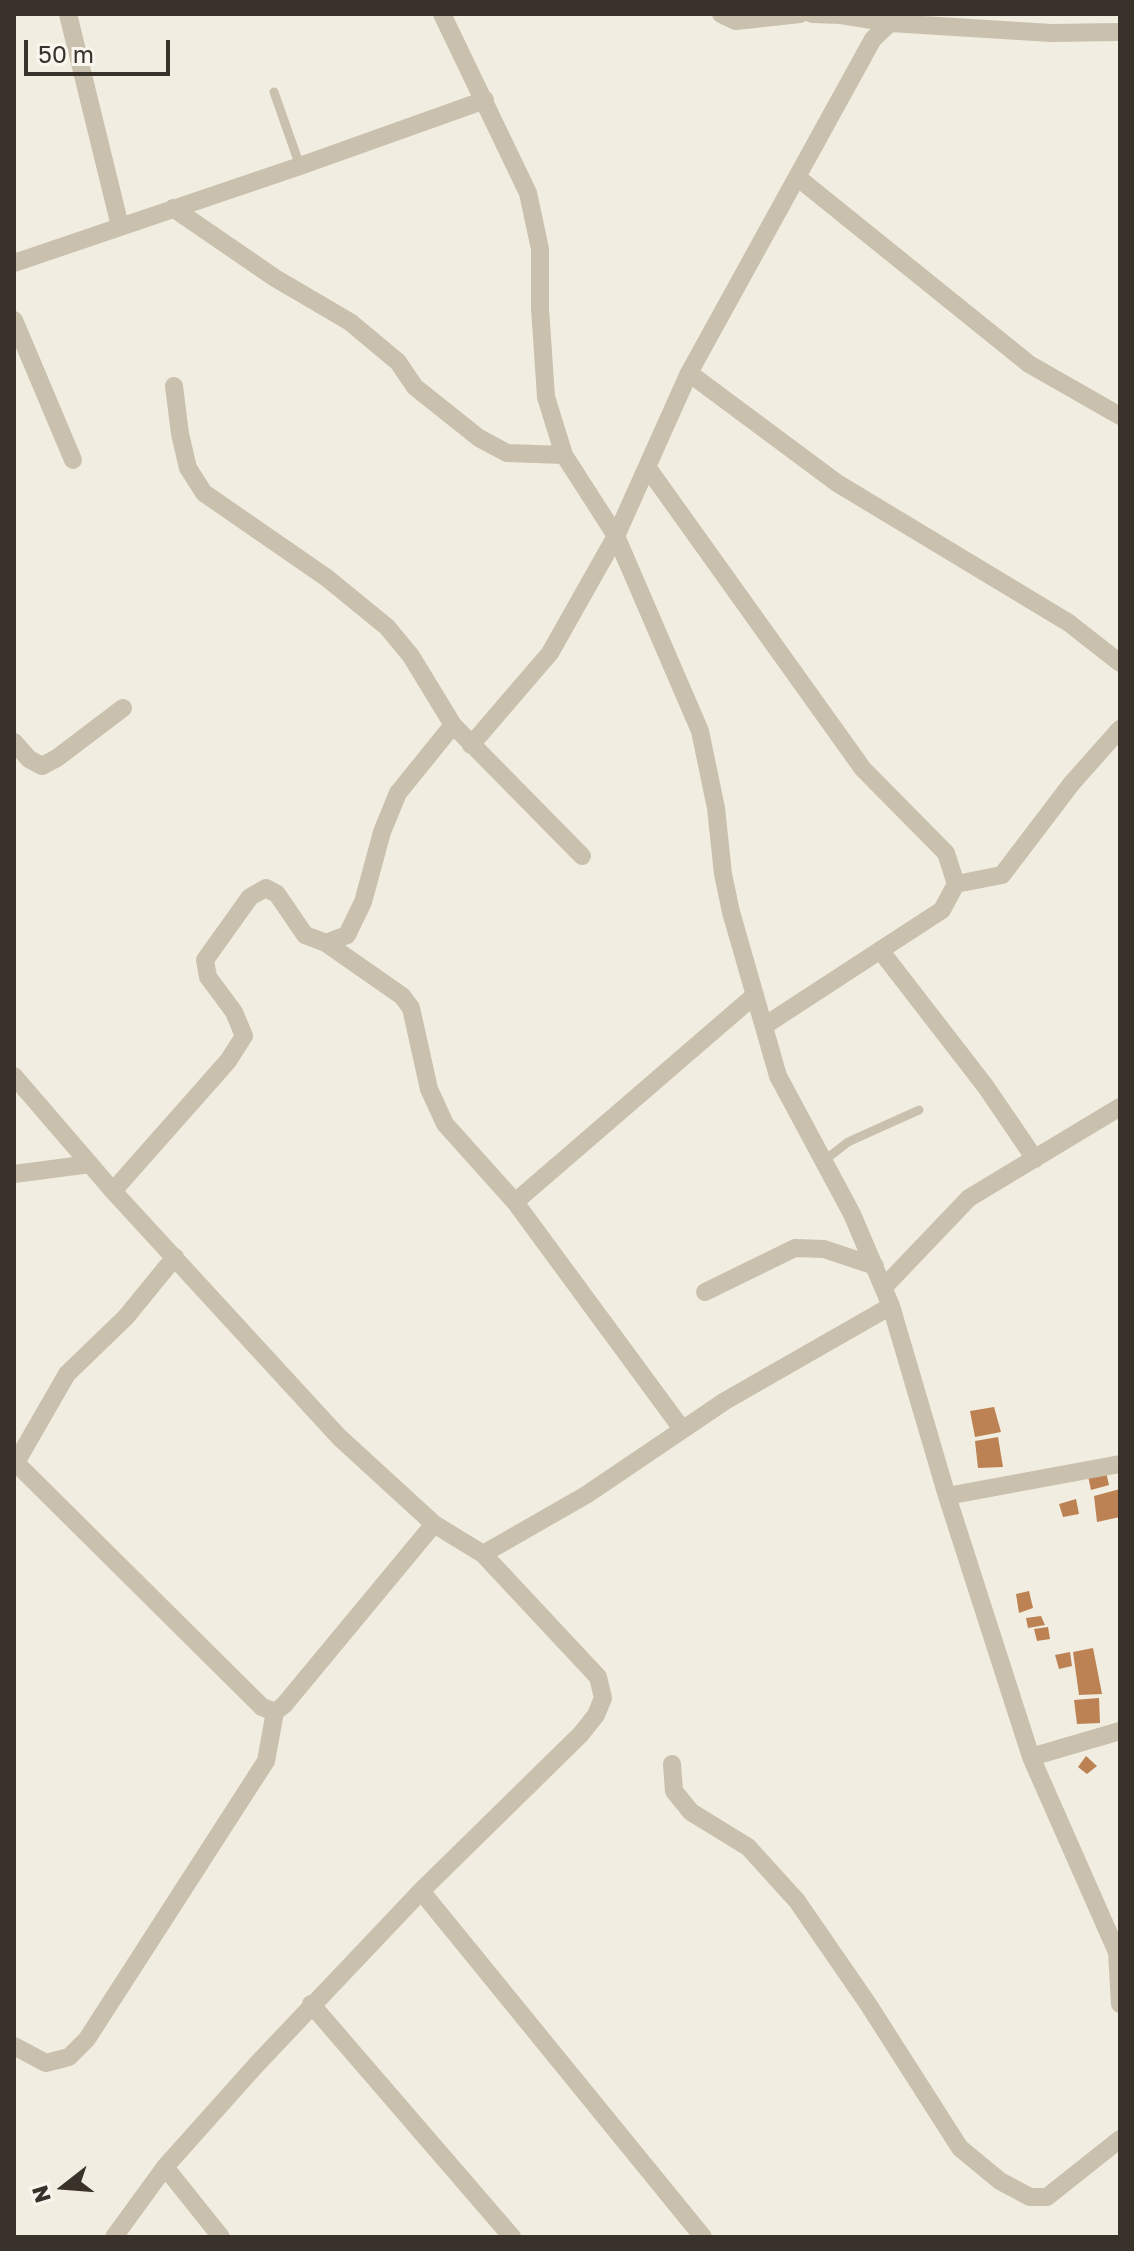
<!DOCTYPE html>
<html>
<head>
<meta charset="utf-8">
<style>
	body { margin:0 }
	#map { position:relative; width:1134px; height:2251px; overflow:hidden; background:#f2ede1; font-family:"Golos Text",sans-serif }
	canvas { display:block }
	.frame { position:absolute; inset:0; border:16px solid #38322b; pointer-events:none }
	.north { position:absolute; left:24px; top:2147px; width:80px; height:80px; -webkit-text-stroke:6px #f9f6ed; paint-order:stroke; rotate:253deg; font-size:22px; font-weight:700; line-height:32px; text-align:center; color:#38322b }
	.north::after { content:''; display:block; margin:auto; width:28px; height:36px; background:#38322b; clip-path:polygon(50% 0,100% 100%,50% 72%,0 100%) }
	.scale { position:absolute; left:24px; top:40px; width:146px; height:36px; box-sizing:border-box; border:4px solid #38322b; border-top:0; padding-left:10px; font-size:24px; line-height:28px; white-space:nowrap; color:#38322b; -webkit-text-stroke:6px #f9f6ed; paint-order:stroke }
</style>
</head>
<body>
<div id="map">
<canvas width="1134" height="2251"></canvas>
<div class="frame"></div>
<div class="north">N</div>
<div class="scale">50 m</div>
</div>
<script>
const g = document.querySelector('canvas').getContext('2d');
g.lineJoin = 'round';
function paint(path, color) { g.fillStyle = color; g.fill(path, 'evenodd'); }
const shape = rows => new Path2D(rows.map(r => 'M' + r).join(''));
function trace(path, color, width, dash) { g.strokeStyle = color; g.lineWidth = width; g.lineCap = dash ? 'butt' : 'round'; g.setLineDash(dash || []); g.stroke(path); }
paint(shape([
	[994,1407,1001,1432,975,1437,970,1411],
	[998,1437,1003,1467,978,1468,975,1441],
	[1106,1472,1109,1485,1091,1490,1088,1476],
	[1120,1489,1120,1517,1097,1522,1094,1496],
	[1076,1499,1079,1514,1063,1517,1059,1504],
	[1029,1591,1033,1608,1019,1613,1016,1594],
	[1041,1616,1045,1625,1028,1628,1026,1618],
	[1048,1627,1050,1639,1037,1641,1034,1629],
	[1093,1648,1102,1694,1079,1695,1073,1652],
	[1070,1652,1072,1666,1059,1669,1055,1655],
	[1099,1698,1100,1723,1077,1724,1074,1700],
	[1086,1756,1097,1766,1087,1774,1078,1767]
]), '#bd8253');
trace(shape([
	[274,92,300,166],
	[825,1160,848,1142,919,1110]
]), '#c9c0ad', 9);
trace(shape([
	[68,14,120,226],
	[442,14,528,193,540,249,540,308,546,397,564,455,616,536,700,731,716,808,723,874,731,912,778,1076,852,1214,891,1306,947,1496,1031,1757,1117,1952,1120,2004],
	[721,14,736,21,800,14],
	[812,14,841,15,890,23,1051,33,1120,32],
	[797,177,1029,364,1120,416],
	[173,208,275,278,350,322,398,362,415,387,479,438,507,453,564,455],
	[14,263,300,166,485,100],
	[14,320,73,460],
	[689,373,837,483,1069,623,1120,663],
	[174,386,180,434,188,468,204,493,327,578,387,627,411,656,453,725,582,856],
	[647,467,863,769,946,853,956,884,942,910,764,1026],
	[14,742,29,759,42,766,57,758,123,708],
	[471,745,550,653,616,536,689,373,873,39,890,23],
	[956,884,1002,875,1072,783,1120,729],
	[326,943,402,996,411,1008,429,1089,445,1124,515,1202,682,1429],
	[880,950,986,1087,1035,1159],
	[14,1076,113,1191,339,1437,434,1524,483,1554,598,1677,603,1698,596,1715,581,1734,421,1891,257,2064,165,2167,114,2237],
	[14,1174,90,1164],
	[113,1191,228,1061,244,1036,234,1012,208,977,205,960,250,897,266,888,277,894,305,935,326,943,347,935,363,902,382,832,398,793,453,725],
	[515,1202,755,995],
	[884,1287,969,1198,1120,1107],
	[705,1292,795,1248,824,1249,875,1266],
	[16,1463,262,1707,275,1712,284,1705,434,1524],
	[14,1466,67,1374,126,1317,175,1257],
	[947,1496,1120,1464],
	[483,1554,586,1495,725,1401,891,1306],
	[1031,1757,1120,1731],
	[672,1764,674,1791,691,1812,748,1847,797,1901,868,2004,960,2148,1000,2181,1030,2197,1047,2197,1120,2139],
	[421,1891,703,2237],
	[311,2004,512,2237],
	[14,2046,46,2063,69,2057,87,2039,266,1761,275,1712],
	[165,2167,221,2237]
]), '#c9c0ad', 18);
</script>
</body>
</html>
